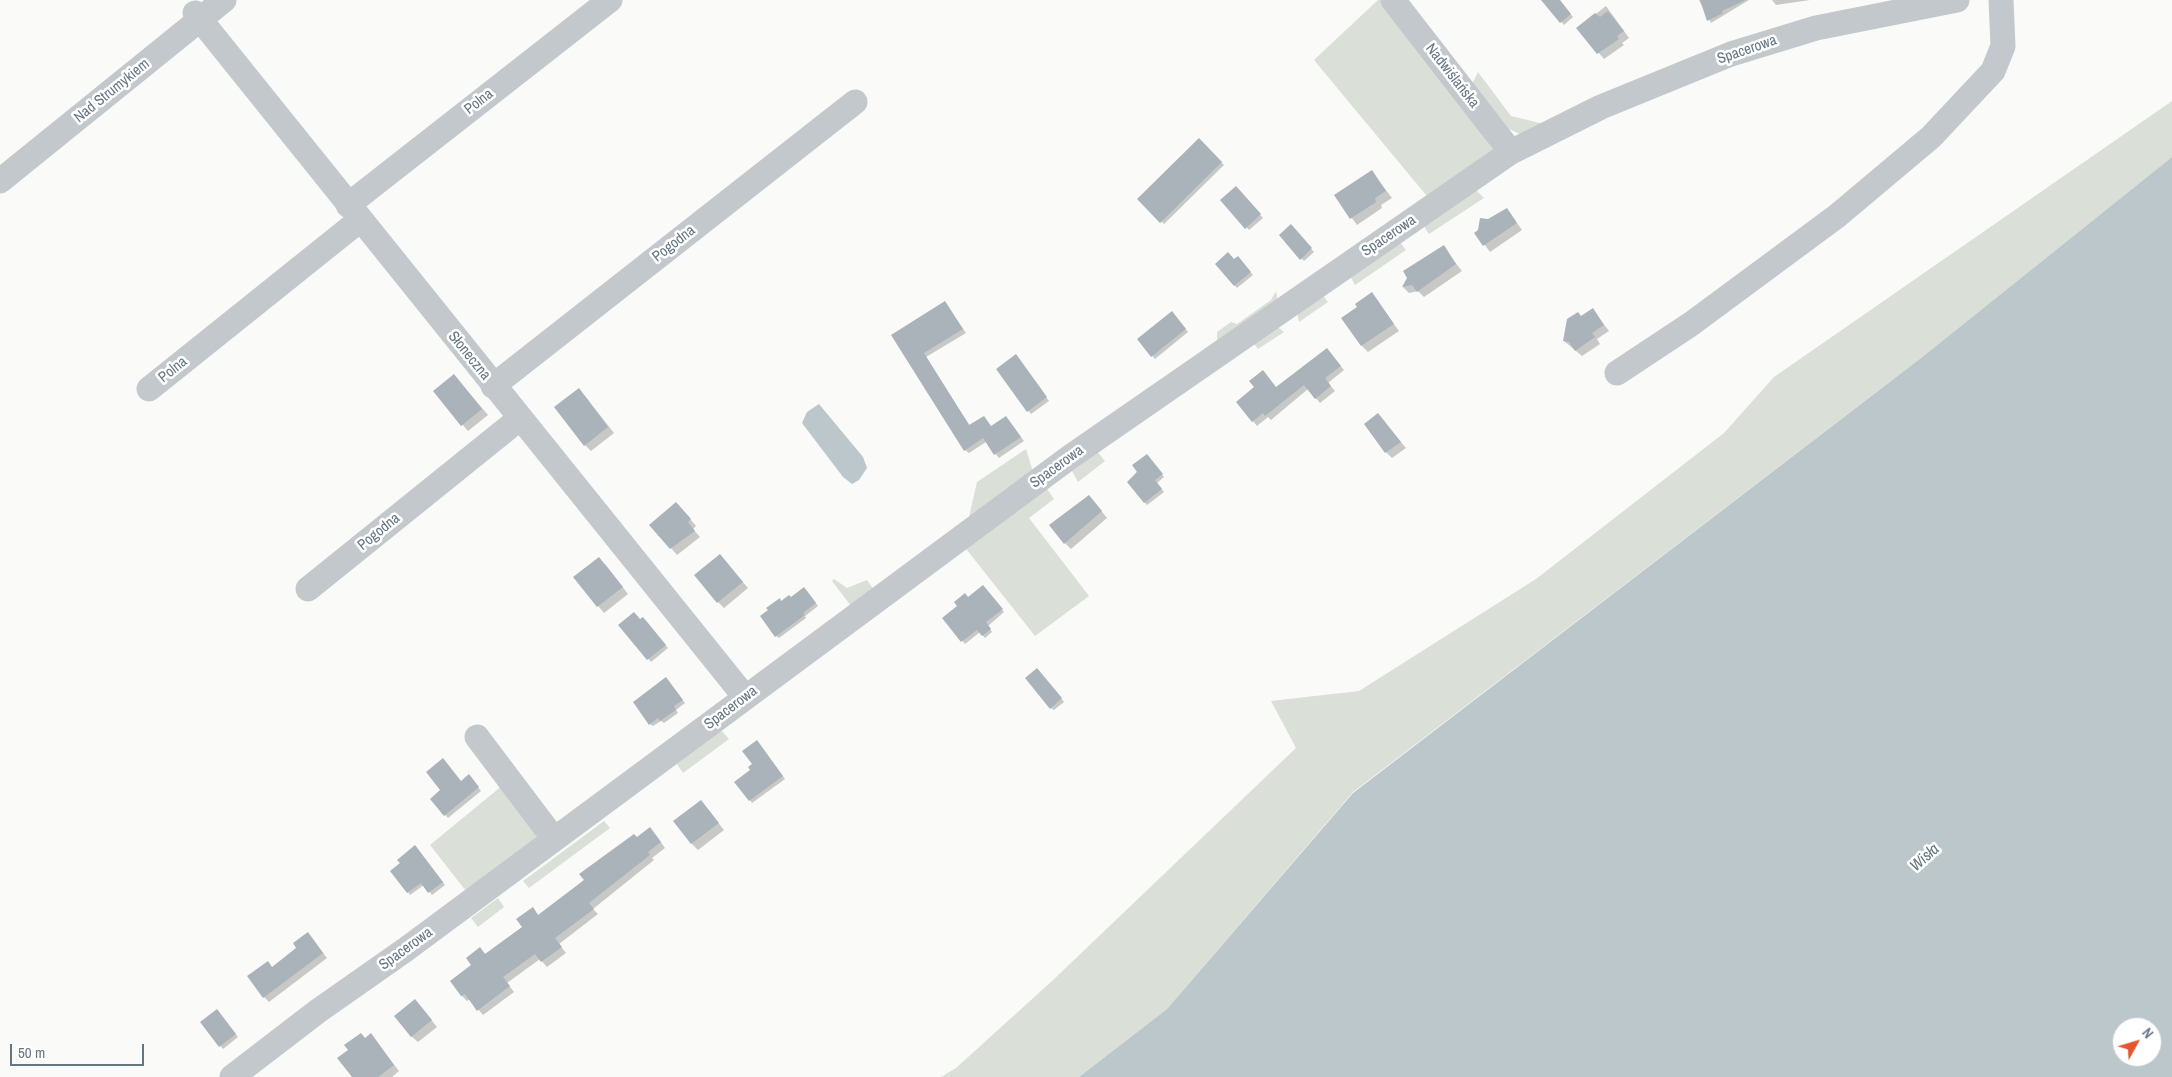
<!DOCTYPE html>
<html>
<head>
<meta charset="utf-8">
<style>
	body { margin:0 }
	#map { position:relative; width:2172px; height:1077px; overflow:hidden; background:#fafaf8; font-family:"Archivo Narrow",sans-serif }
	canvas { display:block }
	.north { position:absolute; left:2112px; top:1017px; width:50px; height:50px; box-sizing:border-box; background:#fff; border:1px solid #c1c8cd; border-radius:50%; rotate:51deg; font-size:14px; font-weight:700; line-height:20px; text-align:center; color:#657683 }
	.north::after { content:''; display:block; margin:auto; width:18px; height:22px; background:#e4572e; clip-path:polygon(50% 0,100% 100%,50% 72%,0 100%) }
	.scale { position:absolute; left:10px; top:1044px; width:134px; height:22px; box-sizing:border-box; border:2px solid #657683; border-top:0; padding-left:6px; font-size:15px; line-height:18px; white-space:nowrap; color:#657683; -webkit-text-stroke:4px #fff; paint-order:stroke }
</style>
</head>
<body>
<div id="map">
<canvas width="2172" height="1077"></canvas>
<div class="north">N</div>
<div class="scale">50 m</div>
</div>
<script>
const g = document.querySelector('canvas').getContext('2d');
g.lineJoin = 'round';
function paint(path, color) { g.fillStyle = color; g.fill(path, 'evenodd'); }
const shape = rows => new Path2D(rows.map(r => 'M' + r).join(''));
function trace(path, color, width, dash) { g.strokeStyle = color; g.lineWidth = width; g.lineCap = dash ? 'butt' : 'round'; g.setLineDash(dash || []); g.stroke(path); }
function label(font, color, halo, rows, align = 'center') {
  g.font = font + ' "Archivo Narrow",sans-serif'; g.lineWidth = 5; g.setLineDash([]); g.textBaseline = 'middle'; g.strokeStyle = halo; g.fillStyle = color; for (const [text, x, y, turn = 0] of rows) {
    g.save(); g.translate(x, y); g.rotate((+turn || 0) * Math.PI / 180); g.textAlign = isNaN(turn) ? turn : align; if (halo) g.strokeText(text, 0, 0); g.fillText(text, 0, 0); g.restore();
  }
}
paint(shape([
	[1378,0,1387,0,1494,151,1431,201,1314,60],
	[1478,72,1511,116,1544,124,1526,137,1509,129,1472,84],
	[2172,101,2172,157,1921,358,1353,792,1167,1009,1079,1077,941,1077,956,1068,1052,981,1296,748,1271,701,1359,691,1536,579,1724,433,1774,377],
	[1475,189,1484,198,1429,234,1425,228,1425,222],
	[1400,242,1406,250,1355,285,1349,274],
	[1276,291,1278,302,1205,352,1203,350,1217,340,1217,332,1231,322,1237,324,1271,300],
	[1321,293,1328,302,1299,322,1296,309],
	[1275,325,1284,332,1258,349,1251,340],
	[1026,449,1033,472,969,517,977,482],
	[1095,449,1105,461,1078,482,1070,467],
	[1045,486,1054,499,1029,518,1089,596,1035,636,963,545],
	[834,579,847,588,867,580,874,590,851,606,832,581],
	[719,728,729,739,683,773,677,764],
	[503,785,537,831,536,839,466,891,430,845],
	[604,821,610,828,529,888,523,881],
	[498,898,504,907,478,927,471,918]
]), '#dadfd7');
paint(shape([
	[2172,157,2172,1077,1079,1077,1167,1009,1353,793,1921,358],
	[2122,1027,2152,1027,2152,1057,2122,1057],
	[819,404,863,457,867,468,859,480,852,484,843,477,802,423,807,412]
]), '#bbc7cb');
paint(shape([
	[1547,0,1559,0,1573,17,1564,25,1545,2],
	[1699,0,1749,0,1711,23],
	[1772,0,1810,0,1776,5],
	[1606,6,1629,38,1622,43,1624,45,1604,59,1578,28],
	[1199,140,1224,165,1164,224,1139,199],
	[1372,172,1392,198,1381,205,1382,208,1357,225,1336,196],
	[1236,188,1263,218,1249,230,1222,200],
	[1507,209,1522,230,1490,252,1476,233,1488,220],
	[1291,226,1314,252,1304,261,1280,236],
	[1443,247,1462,271,1424,297,1418,291,1409,293,1403,287,1409,278],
	[1240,261,1253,275,1237,288,1217,264],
	[1372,294,1399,331,1368,352,1362,346,1359,307],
	[945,303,966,333,926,357,970,426,991,427,1006,417,1024,441,999,458,986,442,969,453,965,450,893,336],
	[1593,310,1609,331,1597,339,1600,344,1582,356,1564,341,1582,317],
	[1174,315,1188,332,1155,359,1138,339],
	[1331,354,1344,370,1328,383,1335,391,1320,403,1308,389,1271,420,1268,417,1257,426,1253,421,1277,388],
	[1018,358,1049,401,1031,414,997,369],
	[454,375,488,415,468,431,434,392],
	[585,396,614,433,591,451,585,445],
	[1378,415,1406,448,1392,458,1386,452],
	[1149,458,1164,477,1157,483,1164,492,1147,505,1128,482],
	[1095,503,1107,518,1071,549,1065,543],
	[682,509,696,526,693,529,700,537,677,555,671,548],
	[726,562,748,588,724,608,718,602],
	[605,564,628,594,604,613,575,578],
	[986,589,1004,612,988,626,992,632,985,638,980,632,965,644,944,618],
	[807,591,818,606,805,616,806,618,779,638,776,636,782,602],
	[640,621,646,621,668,648,651,662,620,625],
	[1040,672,1064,702,1054,710,1051,708],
	[669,682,685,703,676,710,678,713,664,723,661,721,653,726,650,724],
	[759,745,785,779,752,803,750,800,751,770],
	[472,779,481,791,448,818,431,799],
	[701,801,724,830,698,850,692,844],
	[655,834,665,848,652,858,654,860,593,909,598,914,559,944,566,953,547,967,540,959,507,983,514,992,483,1015,470,999,467,1001,462,996,452,982,473,966,480,949,486,955,523,928,533,909,539,916,637,838],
	[418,850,445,885,432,895,424,885,410,895,408,892],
	[312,938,327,958,269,1002,264,997,267,962,273,968],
	[421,1007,437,1027,418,1042,411,1036],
	[219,1013,238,1037,223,1049,202,1022],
	[371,1035,399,1071,392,1077,353,1077,365,1039]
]), '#0003');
paint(shape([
	[1541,0,1560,0,1571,14,1560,23],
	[1700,0,1746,0,1722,11,1723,13,1707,21],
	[1608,11,1624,31,1617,36,1619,39,1597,54,1576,28,1595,13,1600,17],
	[1199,138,1222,162,1160,223,1137,199],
	[1372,170,1386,191,1375,198,1376,202,1350,219,1334,195],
	[1236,186,1261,214,1245,229,1220,200],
	[1507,208,1517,223,1483,246,1474,233,1478,230,1480,218,1488,219],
	[1291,224,1312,248,1300,260,1279,235],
	[1444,245,1456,264,1417,292,1412,285,1402,287,1407,278,1403,271],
	[1228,252,1234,259,1238,256,1251,272,1234,286,1215,264],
	[1372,292,1394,324,1361,346,1341,318,1357,307,1355,304],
	[945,301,963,329,924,353,969,425,984,416,991,426,1006,416,1021,437,994,455,983,438,964,451,891,335],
	[1593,308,1604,325,1592,333,1595,337,1575,351,1569,342,1563,341,1567,319,1578,312,1581,316],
	[1172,311,1186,329,1151,357,1137,339],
	[1327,348,1341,366,1325,378,1331,386,1315,399,1304,385,1265,416,1263,413,1252,422,1236,402,1254,387,1249,381,1263,370,1276,387],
	[1016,354,1047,397,1027,412,996,369],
	[454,374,482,409,461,426,433,391],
	[579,388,608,427,584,446,554,407],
	[1378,413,1401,442,1385,453,1364,424],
	[1147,454,1163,474,1155,480,1162,489,1144,503,1127,482,1137,472,1132,465],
	[1089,495,1102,511,1064,544,1049,525],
	[676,502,691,519,688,522,695,531,670,549,649,525],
	[720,554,743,582,717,603,694,575],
	[599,557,623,587,597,607,573,577],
	[983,585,1003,609,986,622,991,629,982,636,977,630,961,642,942,618,957,606,954,602,965,593,968,597],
	[804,587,816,603,803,613,805,615,775,637,760,616,768,610,766,608,780,598,781,601,789,595,791,597],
	[634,612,640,619,643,617,666,645,647,660,618,625],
	[1037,668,1062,698,1050,709,1025,678],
	[666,677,683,700,674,706,676,710,660,721,658,718,649,725,633,702],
	[757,740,783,776,749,801,734,782,750,770,748,767,752,764,742,751],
	[443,758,461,781,469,774,479,787,444,816,430,799,440,790,426,772],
	[701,800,719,823,691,844,673,821],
	[650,827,661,842,648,852,650,855,589,903,594,909,555,938,562,947,541,962,535,954,503,977,510,986,477,1011,465,994,461,996,450,981,471,965,466,958,480,947,485,954,522,927,516,919,533,907,538,915,584,880,579,874,634,834,637,837],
	[415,845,443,882,428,893,421,883,407,893,390,871,400,863,397,860],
	[308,932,323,953,263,998,247,976,268,961,272,967,296,948,293,943],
	[415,999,432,1020,411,1037,394,1016],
	[217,1009,236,1034,219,1047,200,1022],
	[361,1033,365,1038,371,1033,394,1065,378,1077,352,1077,337,1058,348,1050,344,1045]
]), '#aab3b9');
trace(shape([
	[1393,0,1511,152],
	[195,13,745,697],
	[0,181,224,0],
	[348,205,610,0],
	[1617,373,1691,324,1837,216,1931,137,1993,71,2003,46,2001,0],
	[493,386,855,102],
	[149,389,360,220],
	[308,589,519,419],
	[477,737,554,839],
	[232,1077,318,1011,405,950,1070,457,1511,152,1601,107,1731,54,1816,28,1957,0]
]), '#c3c8cc', 25);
label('15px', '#657683', '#fff', [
	["Spacerowa",1747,50,-19],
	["Nadwiślańska",1452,76,52],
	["Nad Strumykiem",112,91,-39],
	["Polna",479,102,-38],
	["Spacerowa",1389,236,-34],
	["Pogodna",674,244,-38],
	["Słoneczna",469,356,51],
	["Polna",173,370,-39],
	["Spacerowa",1057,467,-36],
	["Pogodna",379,532,-39],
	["Spacerowa",731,708,-37],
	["Spacerowa",406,949,-36]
]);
label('italic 16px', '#60757c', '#fff', [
	["Wisła",1925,858,-42]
]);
</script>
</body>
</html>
